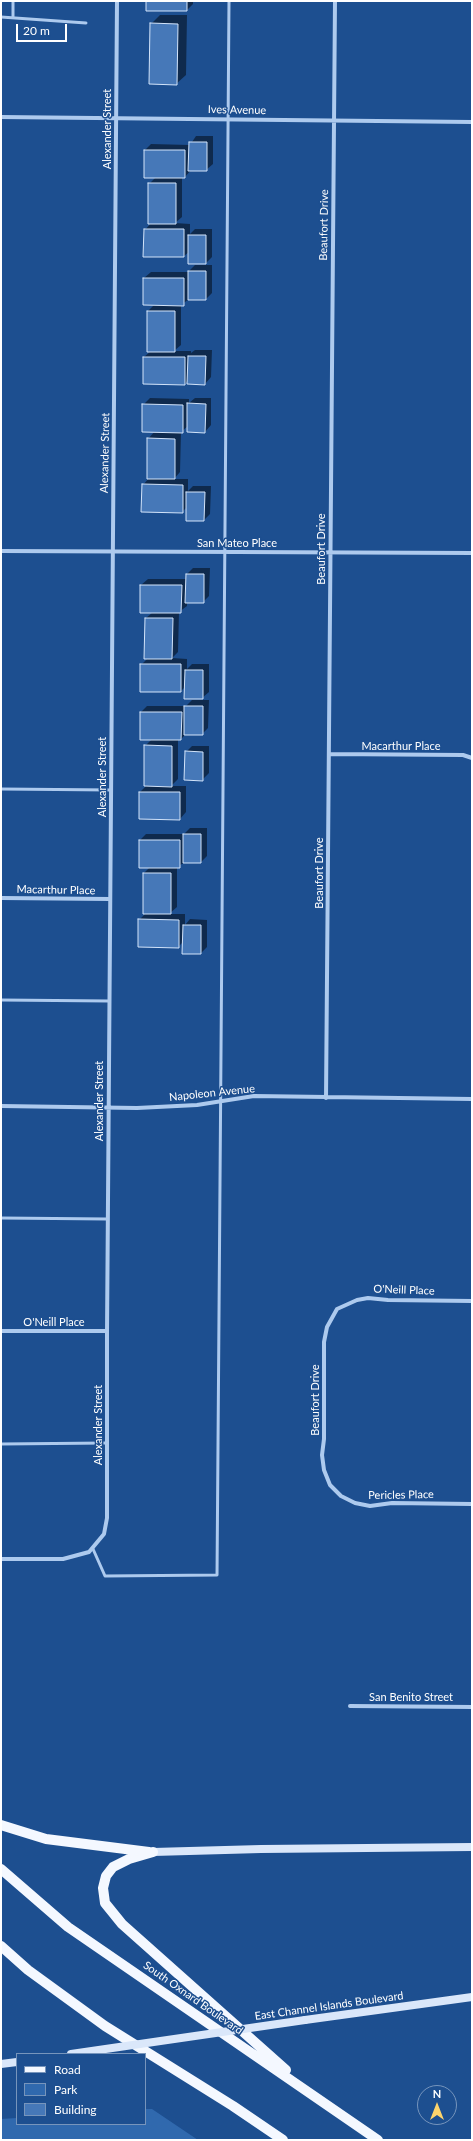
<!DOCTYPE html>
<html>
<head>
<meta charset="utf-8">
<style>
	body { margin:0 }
	#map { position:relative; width:473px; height:2141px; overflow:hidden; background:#1d4f90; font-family:Lato,sans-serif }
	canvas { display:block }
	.frame { position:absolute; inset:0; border:2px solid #fff; pointer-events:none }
	.legend { position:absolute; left:16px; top:2053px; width:130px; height:72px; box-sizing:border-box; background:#1d4f90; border:1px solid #7795bc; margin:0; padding:5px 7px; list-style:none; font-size:12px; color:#fff }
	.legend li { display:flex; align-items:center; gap:8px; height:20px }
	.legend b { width:20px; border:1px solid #7795bc }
	.north { position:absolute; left:417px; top:2085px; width:40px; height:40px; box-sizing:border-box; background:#1d4f90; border:1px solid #7795bc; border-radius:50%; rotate:0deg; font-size:11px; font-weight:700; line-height:16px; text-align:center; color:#fff }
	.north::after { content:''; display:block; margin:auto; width:14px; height:18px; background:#fdd46c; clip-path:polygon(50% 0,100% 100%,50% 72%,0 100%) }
	.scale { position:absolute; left:16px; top:24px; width:51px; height:18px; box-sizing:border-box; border:2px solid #fff; border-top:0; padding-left:5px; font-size:12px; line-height:14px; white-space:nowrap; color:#fff; -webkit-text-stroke:3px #1d4f90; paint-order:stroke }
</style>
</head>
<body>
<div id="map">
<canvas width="473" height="2141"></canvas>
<div class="frame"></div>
<ul class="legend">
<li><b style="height:5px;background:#f4f8ff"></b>Road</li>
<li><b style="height:11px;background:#3069ae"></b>Park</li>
<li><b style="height:11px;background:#4678b8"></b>Building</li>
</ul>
<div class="north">N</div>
<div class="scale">20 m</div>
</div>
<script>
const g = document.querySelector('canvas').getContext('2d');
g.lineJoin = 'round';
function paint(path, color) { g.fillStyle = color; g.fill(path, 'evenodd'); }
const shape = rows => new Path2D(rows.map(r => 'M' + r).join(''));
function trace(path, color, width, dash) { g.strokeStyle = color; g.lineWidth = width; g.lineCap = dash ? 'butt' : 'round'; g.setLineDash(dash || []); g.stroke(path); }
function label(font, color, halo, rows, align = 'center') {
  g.font = font + ' Lato,sans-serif'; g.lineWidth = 3; g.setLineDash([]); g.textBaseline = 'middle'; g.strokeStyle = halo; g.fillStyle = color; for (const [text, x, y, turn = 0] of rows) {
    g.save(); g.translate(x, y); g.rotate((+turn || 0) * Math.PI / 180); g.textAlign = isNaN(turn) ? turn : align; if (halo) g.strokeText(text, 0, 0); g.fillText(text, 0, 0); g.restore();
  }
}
paint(shape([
	[145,2109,152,2109,198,2140,1,2140,1,2119,17,2118,17,2124,145,2124]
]), '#3069ae');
paint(shape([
	[147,1,193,1,193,4,187,10],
	[160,15,187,15,186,75,176,84,151,24],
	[196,136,213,136,213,164,206,170,191,170,185,177,182,177,182,217,175,223,190,224,190,234,195,229,212,229,212,257,206,263,189,252,184,256,144,256,145,230,151,223,149,184,156,177,145,150,151,144,190,145],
	[195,265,212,265,212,293,206,299,189,299,181,305,181,345,174,351,191,351,191,353,195,350,212,350,211,377,205,384,188,383,188,380,185,384,144,357,151,351,148,311,155,304,144,278,151,272,188,272],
	[150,398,189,399,189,403,195,398,211,398,211,425,205,432,188,426,181,432,180,472,174,479,188,479,188,491,193,486,211,486,210,514,204,520,187,507,182,512,143,485,149,478,148,439,155,431,143,405],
	[193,568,210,568,209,596,203,602,187,602,187,606,179,612,178,652,172,658,187,659,187,669,192,664,209,664,209,692,202,698,186,686,181,691,141,665,148,658,146,618,153,612,141,585,148,579,187,579,187,574],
	[192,700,209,700,208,728,202,734,186,734,181,739,178,739,178,779,171,786,186,786,186,812,180,819,140,792,147,785,145,746,152,739,141,712,147,706,186,706],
	[192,746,209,746,209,773,202,780,186,752],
	[190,828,207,828,207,856,201,862,185,862,177,867,177,907,169,914,185,914,185,925,190,919,207,920,207,947,201,953,184,941,178,947,139,920,146,913,144,873,150,867,140,840,146,834,184,834]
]), '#0007');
const building = shape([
	[146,1,187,1,187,11,146,11,146,1],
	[150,23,178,24,177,85,149,84,150,23],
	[189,142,207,142,207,171,188,171,189,142],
	[144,150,185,150,185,178,144,178,144,150],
	[148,183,176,183,176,224,148,224,148,183],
	[144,229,184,229,184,257,143,257,144,229],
	[188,235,206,235,206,264,188,264,188,235],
	[188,271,206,271,206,300,188,300,188,271],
	[143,278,184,278,184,306,143,305,143,278],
	[147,311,175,311,175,352,147,352,147,311],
	[188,356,206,356,205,385,187,384,188,356],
	[143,357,185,357,185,385,143,384,143,357],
	[187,403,206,404,205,433,187,432,187,403],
	[142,404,183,405,183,433,142,432,142,404],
	[147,438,175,439,175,479,147,479,147,438],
	[142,484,183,485,183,513,141,512,142,484],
	[186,492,205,492,204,521,186,521,186,492],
	[186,574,204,574,204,603,185,603,186,574],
	[140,585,182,585,181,613,140,613,140,585],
	[145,618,173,618,172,659,144,659,145,618],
	[140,664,181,664,181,692,140,692,140,664],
	[185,670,203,670,203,699,184,699,185,670],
	[184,706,203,706,203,735,184,735,184,706],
	[140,712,182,712,181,740,140,740,140,712],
	[144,745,172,746,172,787,144,786,144,745],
	[185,751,203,752,203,781,184,780,185,751],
	[139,792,180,792,180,820,139,819,139,792],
	[183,834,201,834,201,863,183,863,183,834],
	[139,840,180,840,180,868,139,868,139,840],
	[143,873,171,873,171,914,143,914,143,873],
	[138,919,179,920,179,948,138,947,138,919],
	[183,925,201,925,201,954,182,954,183,925]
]);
paint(building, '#4678b8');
trace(building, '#d3e4fa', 1);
trace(shape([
	[1,17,86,23],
	[13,17,13,1],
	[1,789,111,790],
	[1,1000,109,1001],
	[1,1218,107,1219],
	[1,1444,107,1443],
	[93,1549,105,1576,217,1575,229,1]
]), '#adcaee', 3);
trace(shape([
	[1,117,472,122],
	[1,551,472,553],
	[329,754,463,755,472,758],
	[1,898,110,899],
	[326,1098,335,1],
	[1,1106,137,1108,197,1105,254,1096,472,1099],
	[472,1301,388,1300,368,1298,357,1300,337,1309,327,1327,324,1342,324,1439,322,1455,324,1470,330,1485,341,1496,355,1503,370,1506,392,1503,472,1504],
	[1,1331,107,1331],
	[1,1559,63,1559,89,1552,104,1534,107,1518,107,1331,117,1],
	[350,1706,472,1707]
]), '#adcaee', 4);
trace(shape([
	[153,1852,261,1849,472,1847],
	[305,2020,472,1997],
	[1,2064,17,2062]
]), '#dae7fa', 8);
trace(shape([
	[1,1825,46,1839,149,1852],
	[153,1852,129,1859,113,1867,106,1876,103,1888,105,1903,122,1924,286,2070],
	[1,1869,68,1927,378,2140],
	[1,1946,28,1970,105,2026,233,2106,283,2140]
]), '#f4f8ff', 10);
trace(shape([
	[71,2054,305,2020]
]), '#dae7fa', 8);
label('11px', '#fff', '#1d4f90', [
	["Ives Avenue",237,110,1],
	["Alexander Street",107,129,-90],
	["Beaufort Drive",324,225,-89],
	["Alexander Street",105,453,-89],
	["San Mateo Place",237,543],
	["Beaufort Drive",321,549,-90],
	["Macarthur Place",401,746],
	["Alexander Street",102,777,-90],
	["Beaufort Drive",319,873,-90],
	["Macarthur Place",56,890,1],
	["Napoleon Avenue",212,1093,-6],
	["Alexander Street",99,1101,-90],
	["O'Neill Place",404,1290,2],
	["O'Neill Place",54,1322],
	["Beaufort Drive",315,1400,-90],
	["Alexander Street",98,1425,-90],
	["Pericles Place",401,1495,-1],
	["San Benito Street",411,1697],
	["South Oxnard Boulevard",193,1998,35],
	["East Channel Islands Boulevard",329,2006,-8]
]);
</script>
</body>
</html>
